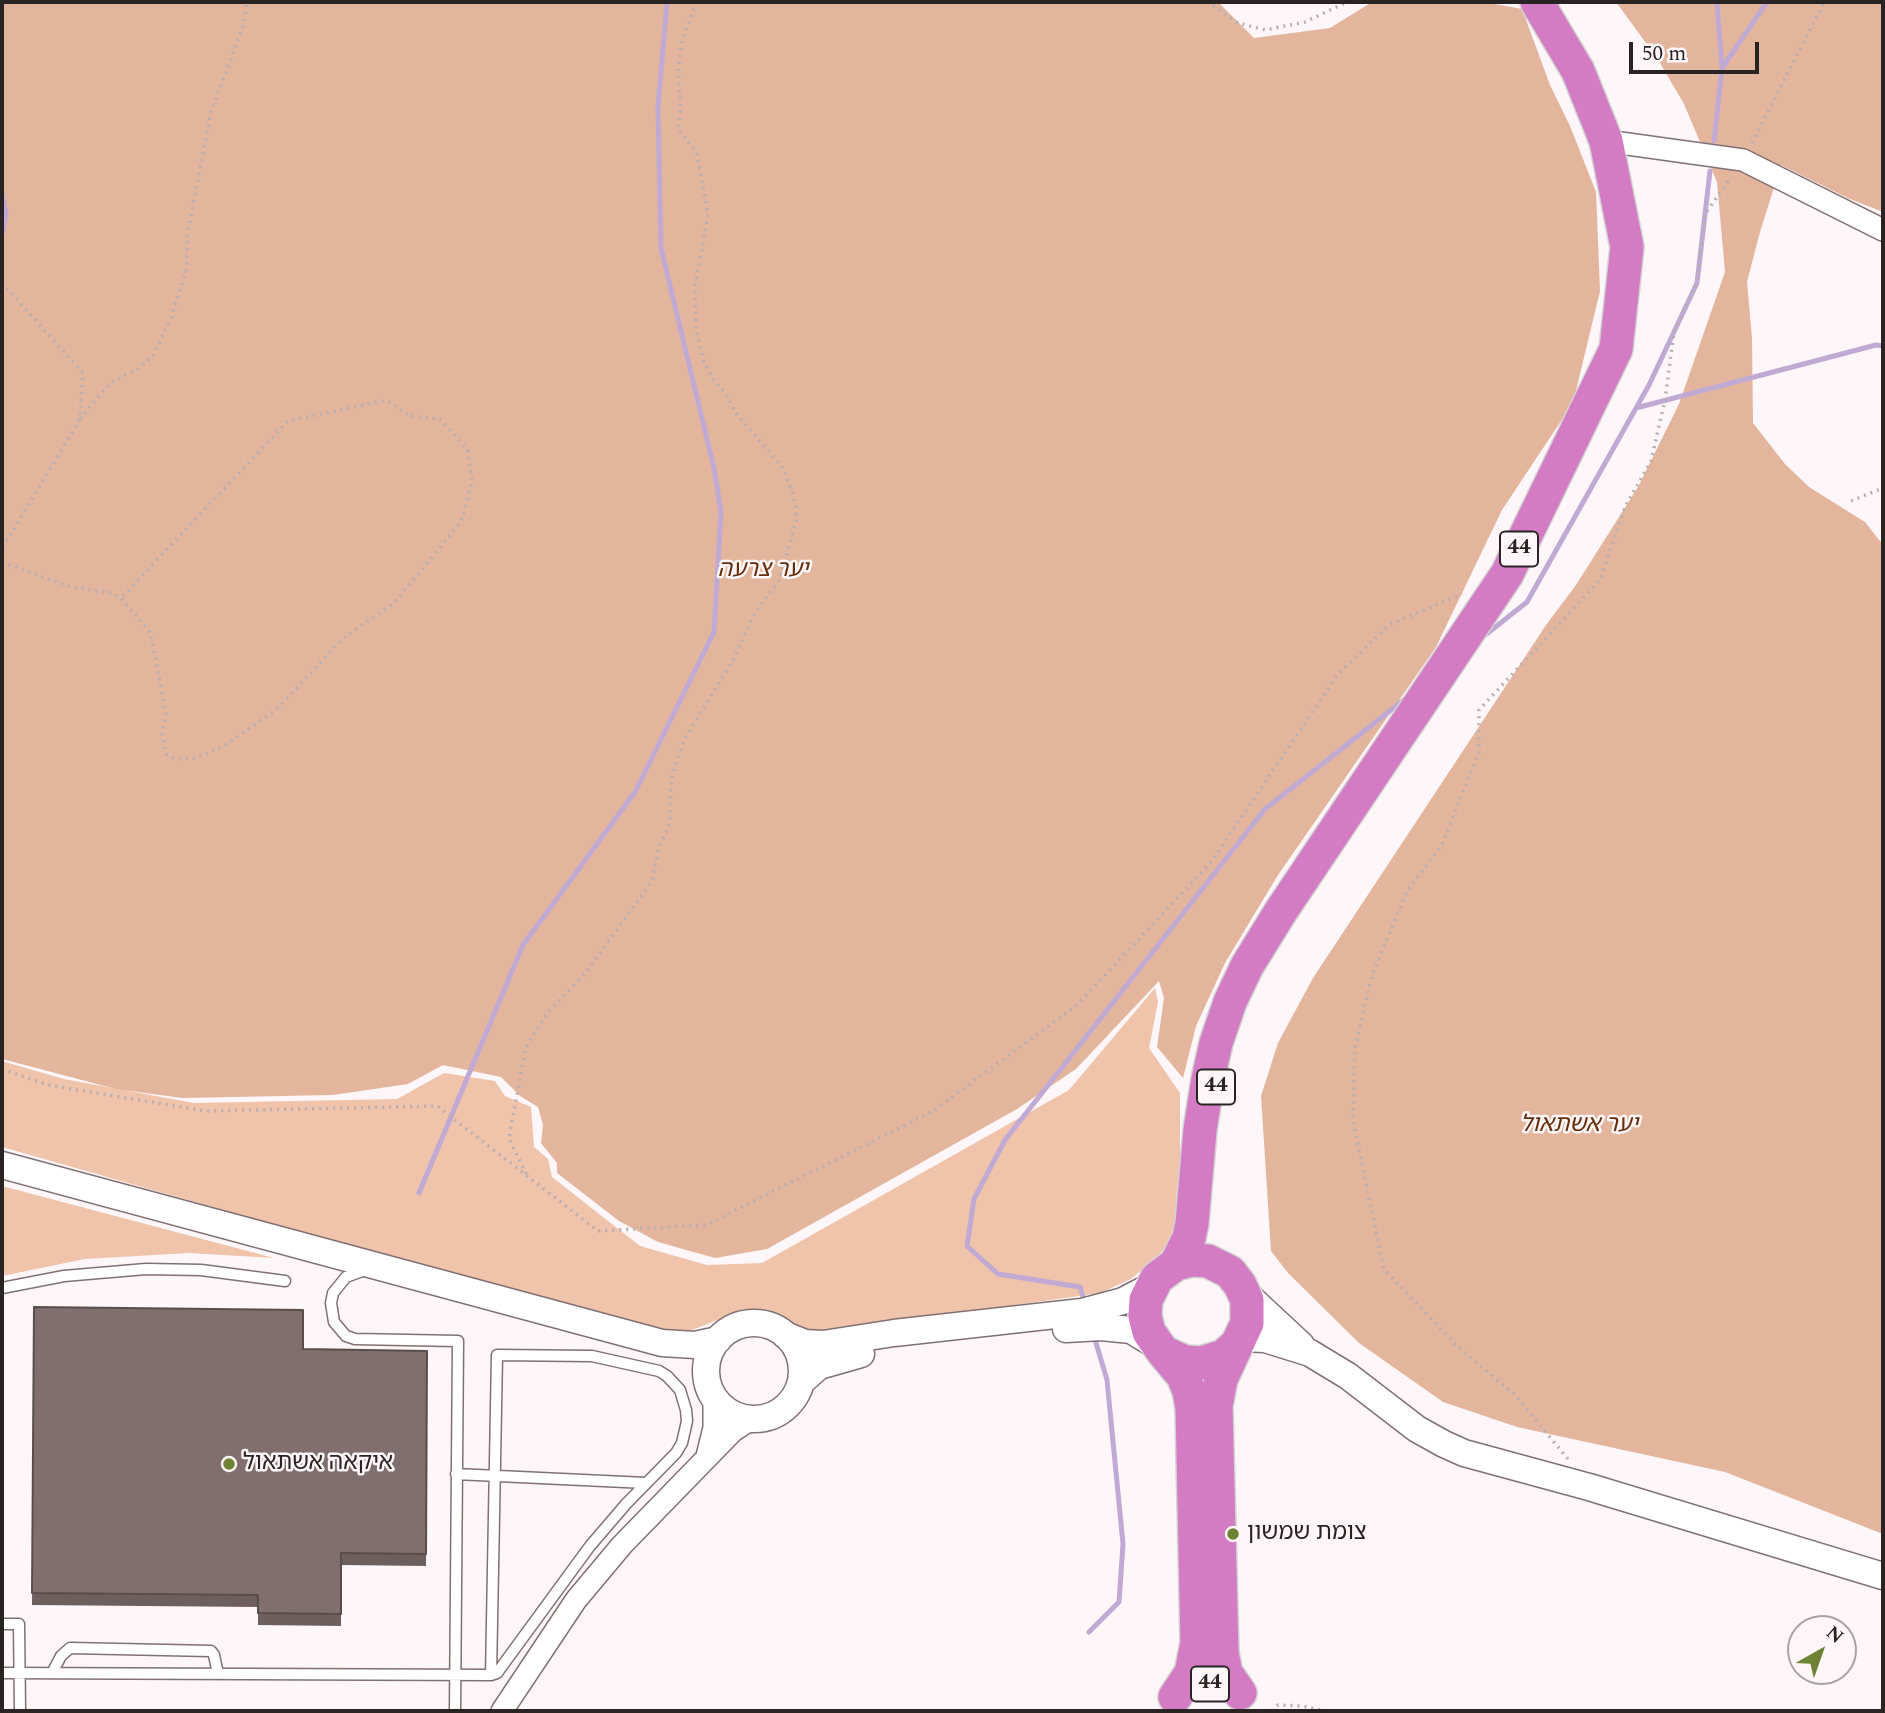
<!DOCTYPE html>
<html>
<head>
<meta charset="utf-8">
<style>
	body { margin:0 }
	#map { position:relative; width:1885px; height:1713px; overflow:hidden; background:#fef6f8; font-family:Spectral,serif }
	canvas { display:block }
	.frame { position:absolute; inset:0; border:4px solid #292324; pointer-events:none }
	.north { position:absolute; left:1787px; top:1615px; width:70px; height:70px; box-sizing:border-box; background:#fef6f8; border:2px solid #a9a2a3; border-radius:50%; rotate:40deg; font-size:19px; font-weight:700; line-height:28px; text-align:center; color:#292324 }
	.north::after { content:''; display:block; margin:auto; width:24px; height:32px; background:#6d8233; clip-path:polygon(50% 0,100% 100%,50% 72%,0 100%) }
	.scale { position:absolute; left:1629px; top:42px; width:130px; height:32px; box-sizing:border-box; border:4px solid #292324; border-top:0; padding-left:9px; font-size:21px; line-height:24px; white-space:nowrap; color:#292324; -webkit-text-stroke:5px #fef6f8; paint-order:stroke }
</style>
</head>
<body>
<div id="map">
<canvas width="1885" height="1713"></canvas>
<div class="frame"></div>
<div class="north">N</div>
<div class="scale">50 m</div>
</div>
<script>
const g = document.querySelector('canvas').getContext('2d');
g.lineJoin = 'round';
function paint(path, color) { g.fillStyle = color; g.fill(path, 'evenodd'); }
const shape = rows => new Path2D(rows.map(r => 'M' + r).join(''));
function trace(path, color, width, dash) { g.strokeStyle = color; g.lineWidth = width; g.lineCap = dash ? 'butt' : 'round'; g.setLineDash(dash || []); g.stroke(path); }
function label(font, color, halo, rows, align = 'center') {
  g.font = font + ' Spectral,"Noto Sans Hebrew",serif'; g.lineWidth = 5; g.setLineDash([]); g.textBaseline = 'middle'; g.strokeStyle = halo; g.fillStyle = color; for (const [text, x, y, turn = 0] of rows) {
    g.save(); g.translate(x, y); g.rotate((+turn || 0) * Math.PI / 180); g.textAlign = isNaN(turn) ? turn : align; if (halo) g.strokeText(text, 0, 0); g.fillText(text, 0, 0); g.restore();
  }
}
paint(shape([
	[1155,988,1158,1002,1149,1048,1180,1093,1180,1216,1174,1238,1157,1257,1131,1279,1100,1293,811,1334,785,1320,754,1313,720,1319,672,1338,2,1147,2,1061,64,1079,194,1103,397,1099,444,1073,495,1081,505,1096,531,1107,534,1147,548,1159,552,1177,640,1246,707,1265,762,1263,1069,1090],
	[2,1186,274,1258,189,1253,85,1259,2,1276]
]), '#f0c3ab');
paint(shape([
	[2,2,1218,2,1254,38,1330,28,1372,2,1484,2,1522,9,1550,85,1570,126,1596,192,1600,291,1573,403,1502,510,1436,647,1278,875,1225,963,1196,1026,1183,1078,1157,1047,1164,998,1159,981,1076,1069,1017,1109,767,1249,715,1258,658,1242,619,1221,557,1173,557,1163,541,1143,543,1125,538,1107,520,1096,501,1077,443,1065,408,1084,333,1095,182,1098,116,1089,2,1059],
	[1616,2,1883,2,1883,212,1850,199,1781,165,1760,232,1747,282,1752,338,1753,423,1785,464,1809,487,1865,522,1883,545,1883,1534,1725,1472,1517,1427,1443,1402,1359,1343,1288,1273,1271,1251,1261,1096,1278,1043,1313,978,1546,625,1576,585,1638,487,1679,404,1725,272,1717,182,1684,104,1657,58]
]), '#e4b59d');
trace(shape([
	[1722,68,1767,2],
	[1714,141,1722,68,1717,2],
	[2,194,6,214,2,234],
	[1636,408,1876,345,1883,346],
	[1484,636,1527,602,1649,385,1697,283,1710,171],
	[419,1193,523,945,635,792,714,632,721,512,714,468,661,248,658,107,667,2],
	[1085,1303,1080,1287,998,1274,967,1246,974,1199,1005,1140,1265,809,1405,699],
	[1089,1632,1119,1602,1123,1544,1107,1380,1094,1336]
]), '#c0a9d2', 5);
const service = shape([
	[365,1270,346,1277,333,1293,331,1303,334,1322,346,1336,355,1339,458,1341,455,1711],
	[2,1288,64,1276,146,1269,201,1270,285,1281],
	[456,1474,646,1483],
	[2,1624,19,1624,20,1711],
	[2,1673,491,1675,497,1673,590,1546,626,1504,676,1453,682,1443,687,1421,686,1410,680,1390,667,1376,659,1371,592,1356,497,1355,491,1675],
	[52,1673,61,1656,70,1648,211,1651,214,1655,218,1674]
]);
const minor = shape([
	[1606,141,1743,160,1883,230],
	[707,1456,714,1428,714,1396],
	[502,1711,576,1600,622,1545,733,1431,745,1423,759,1419]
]);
const tertiary = shape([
	[2,1165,662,1343,695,1345,718,1340],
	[1244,1292,1301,1345],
	'706 1371a48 48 0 1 1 96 0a48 48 0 1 1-96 0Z',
	[1066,1329,1101,1327,1131,1330,1157,1346],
	[785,1335,805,1343,823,1344,894,1333,1082,1312,1123,1301,1152,1286],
	[1241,1338,1265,1339,1310,1353,1348,1376,1417,1429,1444,1444,1464,1453,1589,1487,1883,1576],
	[801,1382,819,1366,861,1354]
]);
const trunk = shape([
	[1176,1264,1189,1238,1192,1223,1200,1130,1208,1079,1216,1043,1230,1002,1247,966,1281,911,1507,574,1616,349,1627,247,1606,141,1578,71,1537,2],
	[1236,1345,1224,1356,1201,1363,1185,1362,1163,1352,1149,1332,1145,1316,1146,1300,1157,1278,1176,1264,1192,1260,1208,1261,1230,1272,1240,1285,1247,1300,1247,1323,1221,1379,1216,1406,1222,1653,1226,1673,1240,1693],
	[1163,1352,1183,1376,1189,1391,1192,1408,1197,1643,1191,1673,1175,1697]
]);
trace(service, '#807074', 13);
trace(minor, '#807074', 24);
trace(tertiary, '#807074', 29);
trace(trunk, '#d4d3d3', 36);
trace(shape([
	[1207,2,1238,23,1265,30,1305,22,1347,2],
	[1752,143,1824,2],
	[2,283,83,373,80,419,2,549],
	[80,419,110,383,138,369,153,356,171,318,187,268,187,236,211,112,244,24,247,2],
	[1851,501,1883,488],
	[2,562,71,587,113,593,121,598,149,631,152,641,166,713,162,734,166,754,176,759,196,758,225,745,277,709,342,639,394,603,461,522,472,481,468,450,440,419,409,416,392,403,382,401,288,421,121,598],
	[2,1069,48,1085,206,1111,437,1106,598,1231,706,1225,933,1111,1077,1005,1212,861,1338,674,1389,625,1462,594],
	[526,1174,509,1138,526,1047,548,1012,585,974,652,881,658,851,670,822,671,780,684,740,733,660,755,613,780,579,797,518,794,497,783,468,735,412,726,394,712,378,703,359,696,328,695,286,708,215,697,153,678,129,681,109,678,68,683,37,697,2],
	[1568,1459,1515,1395,1455,1344,1384,1269,1353,1121,1355,1047,1372,975,1407,891,1442,845,1479,752,1479,710,1600,580,1625,507,1651,461,1665,400,1674,331,1697,283,1705,214,1731,177],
	[1272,1711,1278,1705,1302,1706,1325,1711]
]), '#b7afb1', 3.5, [2, 5]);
trace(service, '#fff', 10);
trace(minor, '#fff', 21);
trace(tertiary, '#fff', 26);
trace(trunk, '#d37bc3', 33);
paint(shape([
	[34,1307,303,1349,427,1351,426,1566,341,1565,341,1626,258,1625,258,1607,32,1605]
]), '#6e5f5f');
const building = shape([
	[34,1307,303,1310,303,1349,427,1351,426,1554,341,1553,341,1614,258,1613,258,1595,32,1593,34,1307]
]);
paint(building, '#806f6e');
trace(building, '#5a4e4d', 2);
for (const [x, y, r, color] of [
	[229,1464,7,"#6d8233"],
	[1233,1534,7,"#6d8233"]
]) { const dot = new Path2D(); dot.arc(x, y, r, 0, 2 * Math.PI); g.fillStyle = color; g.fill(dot); trace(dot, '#fef6f8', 2.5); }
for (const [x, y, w] of [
	[1519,549,38],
	[1216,1087,38],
	[1210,1684,38]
]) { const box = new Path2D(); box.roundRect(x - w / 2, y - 17.5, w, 35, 5); g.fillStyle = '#fef6f8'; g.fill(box); trace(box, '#292324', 2); }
label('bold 21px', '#292324', null, [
	["44",1519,549],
	["44",1216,1087],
	["44",1210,1684]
]);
label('italic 23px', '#662d08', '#fef6f8', [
	["יער צרעה",763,571],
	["יער אשתאול",1579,1126]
]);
label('23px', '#292324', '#fef6f8', [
	["איקאה אשתאול",243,1464],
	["צומת שמשון",1247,1534]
], 'left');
</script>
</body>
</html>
